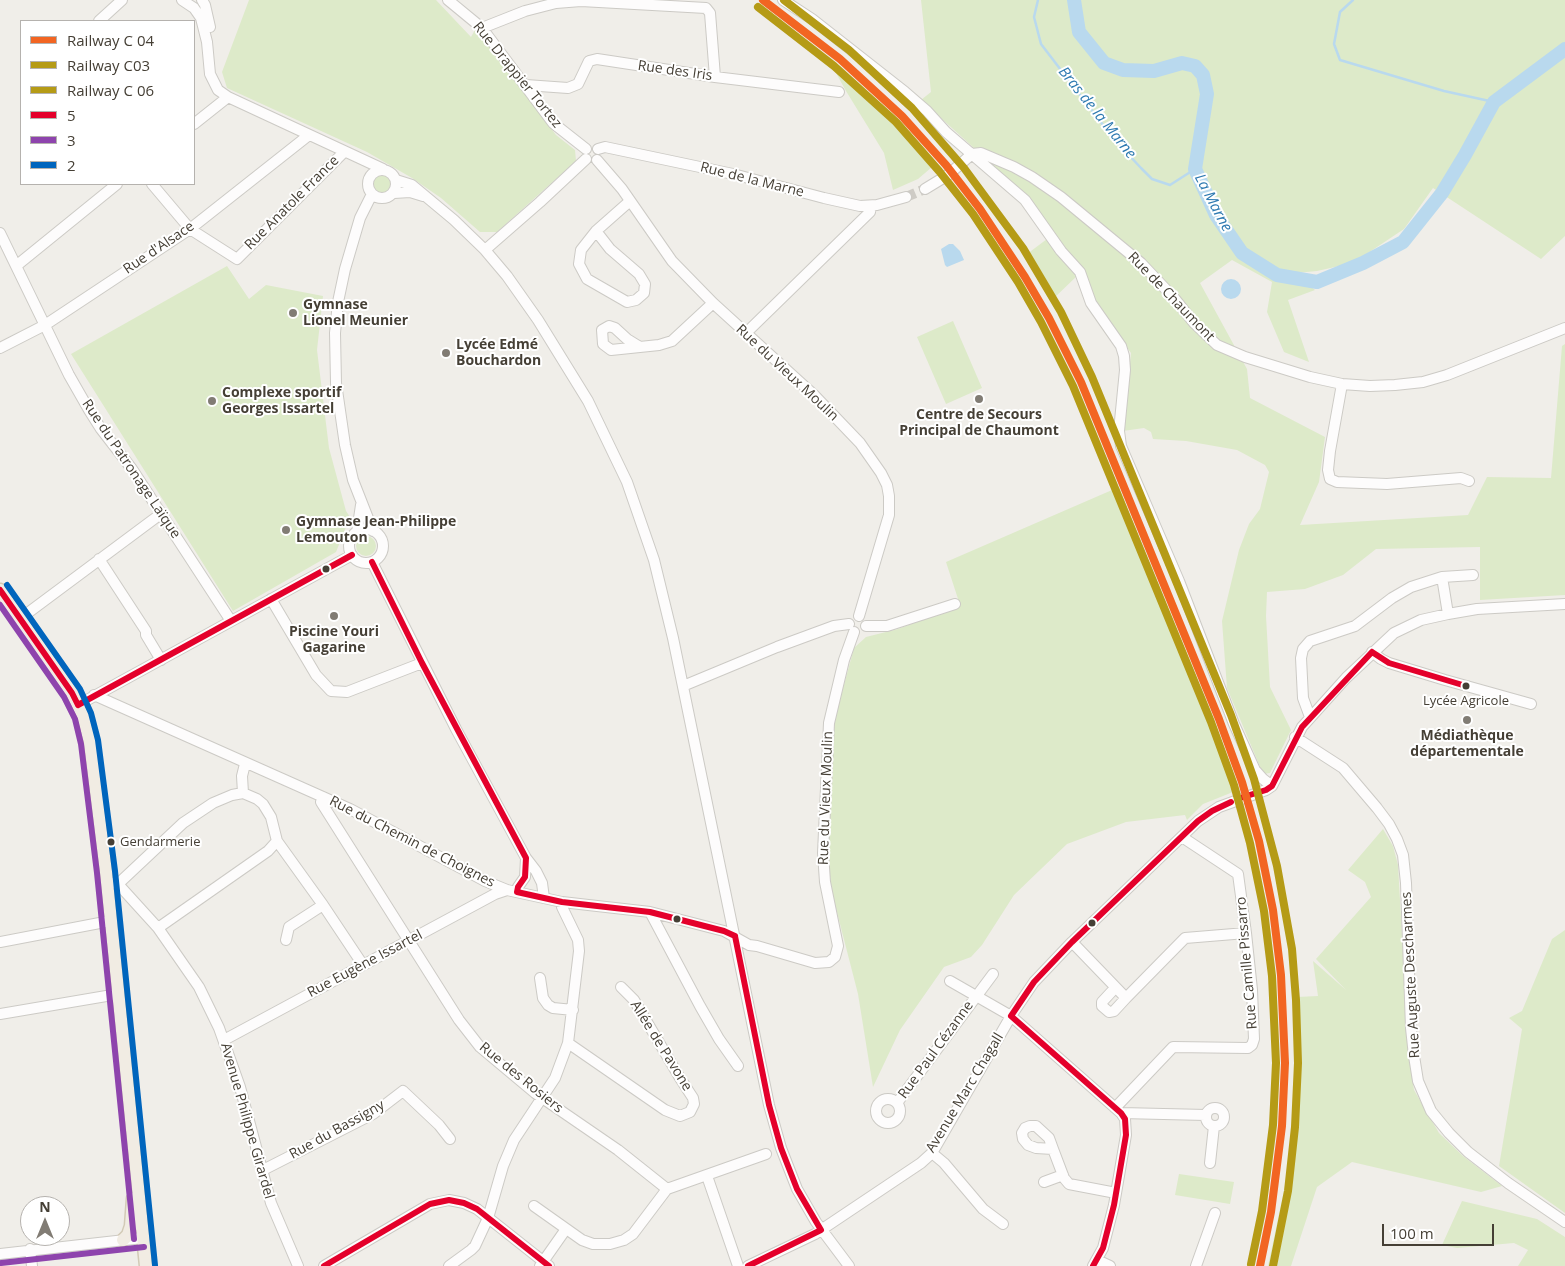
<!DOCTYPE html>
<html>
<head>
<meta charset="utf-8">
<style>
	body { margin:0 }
	#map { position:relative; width:1565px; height:1266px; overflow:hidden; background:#f0eee9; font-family:"Open Sans",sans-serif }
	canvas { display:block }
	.legend { position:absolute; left:20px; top:20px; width:175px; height:165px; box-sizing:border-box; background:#fff; border:1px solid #b5b2ae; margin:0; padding:6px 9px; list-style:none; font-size:15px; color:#453f35 }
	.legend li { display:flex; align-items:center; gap:10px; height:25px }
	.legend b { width:25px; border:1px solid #b5b2ae }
	.north { position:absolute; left:20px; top:1196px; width:50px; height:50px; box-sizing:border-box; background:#fff; border:1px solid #b5b2ae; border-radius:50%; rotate:0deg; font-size:14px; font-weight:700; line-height:20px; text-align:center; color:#453f35 }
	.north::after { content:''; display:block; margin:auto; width:18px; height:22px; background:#817c74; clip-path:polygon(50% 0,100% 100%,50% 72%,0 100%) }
	.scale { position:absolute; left:1382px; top:1224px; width:112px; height:22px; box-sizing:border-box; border:2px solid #453f35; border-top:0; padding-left:6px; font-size:15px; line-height:18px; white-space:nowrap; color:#453f35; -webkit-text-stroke:4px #fff; paint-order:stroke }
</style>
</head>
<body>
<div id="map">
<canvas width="1565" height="1266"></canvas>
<ul class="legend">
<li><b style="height:6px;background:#f26522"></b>Railway C 04</li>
<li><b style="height:6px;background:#b59b16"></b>Railway C03</li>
<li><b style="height:6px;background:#b59b16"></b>Railway C 06</li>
<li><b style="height:6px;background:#e4002b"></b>5</li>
<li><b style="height:6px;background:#8e44ad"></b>3</li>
<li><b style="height:6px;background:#0065bd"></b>2</li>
</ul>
<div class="north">N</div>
<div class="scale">100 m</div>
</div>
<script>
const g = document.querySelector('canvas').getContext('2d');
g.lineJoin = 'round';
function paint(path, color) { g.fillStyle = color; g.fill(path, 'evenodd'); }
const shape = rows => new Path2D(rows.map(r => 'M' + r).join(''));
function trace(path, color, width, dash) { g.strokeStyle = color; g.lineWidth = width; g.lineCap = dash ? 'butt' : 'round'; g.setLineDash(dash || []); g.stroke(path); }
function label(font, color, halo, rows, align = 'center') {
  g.font = font + ' "Open Sans",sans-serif'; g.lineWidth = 4; g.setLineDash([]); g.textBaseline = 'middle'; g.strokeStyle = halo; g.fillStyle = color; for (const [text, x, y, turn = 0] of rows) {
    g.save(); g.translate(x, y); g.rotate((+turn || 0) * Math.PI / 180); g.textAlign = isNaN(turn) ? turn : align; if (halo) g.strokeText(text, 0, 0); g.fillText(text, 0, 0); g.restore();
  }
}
paint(shape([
	[249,0,436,0,471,37,476,28,480,32,556,135,575,150,576,161,497,232,480,232,441,198,412,178,367,152,227,88,222,72],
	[921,0,1565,0,1565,236,1541,259,1433,188,1404,229,1353,263,1317,271,1296,273,1315,290,1288,300,1309,362,1284,352,1267,312,1272,282,1232,260,1200,283,1247,369,1250,398,1325,437,1319,482,1300,525,1468,515,1487,477,1551,478,1562,346,1565,344,1565,595,1480,600,1480,547,1376,549,1343,575,1305,589,1267,592,1266,616,1270,687,1291,730,1270,773,1263,774,1227,688,1222,621,1239,550,1249,524,1260,509,1269,472,1265,465,1237,450,1186,441,1153,439,1151,432,1144,428,1123,431,1131,353,1094,302,1084,269,1063,247,1028,197,921,100,931,92],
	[831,64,905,131,932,167,918,179,893,190,884,153,846,91],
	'372 183a10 10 0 1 1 20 0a10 10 0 1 1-20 0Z',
	[1047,239,1077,276,1052,300,1027,254],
	[227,266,249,299,266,285,323,296,317,350,329,448,346,511,350,517,336,552,233,611,71,354],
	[953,321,982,388,946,404,917,337],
	[1119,487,1238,790,1203,804,1187,820,1185,815,1126,822,1067,844,1014,895,982,945,971,957,944,967,900,1030,873,1087,858,994,831,889,826,821,834,721,854,648,866,637,898,629,960,605,946,562],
	'356 546a10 10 0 1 1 20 0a10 10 0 1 1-20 0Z',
	[1383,829,1393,846,1398,865,1409,1058,1414,1090,1439,1133,1463,1156,1502,1186,1481,1192,1352,1162,1317,1187,1291,1266,1268,1266,1290,1162,1296,1081,1295,1025,1297,997,1318,996,1313,961,1346,990,1316,959,1371,897,1365,882,1348,870],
	[1565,930,1565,1213,1499,1166,1522,1029,1509,1018,1522,1011,1552,939],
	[1179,1174,1234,1182,1230,1204,1175,1195],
	[1462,1201,1537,1219,1565,1237,1565,1266,1518,1266,1528,1250,1514,1243,1457,1248,1442,1245]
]), '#ddeac9');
paint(shape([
	[949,244,953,244,960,251,964,260,947,267,945,265,941,249],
	'1221 289a10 10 0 1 1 20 0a10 10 0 1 1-20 0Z'
]), '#b9d9ee');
trace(shape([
	[1038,0,1034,17,1041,44,1113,138,1141,168,1152,179,1170,185,1195,169],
	[1353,0,1340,12,1334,44,1340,60,1444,91,1494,102]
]), '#b9d9ee', 2.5);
trace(shape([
	[1074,0,1079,32,1104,63,1123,70,1154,71,1182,63,1195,66,1203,75,1207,94,1195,169,1216,215,1242,253,1277,275,1317,282,1363,263,1403,242,1442,193,1465,155,1494,102,1565,49]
]), '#b9d9ee', 14);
trace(shape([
	[906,197,925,189]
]), '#cecbc5', 10, [10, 5]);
const minor = shape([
	[182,0,194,8,201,18,207,42,210,74,218,90,228,97,383,169],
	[202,0,205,5,210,27],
	[448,0,482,28,553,123,586,149],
	[783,0,812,19,905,92,927,111,946,132,1025,200,1061,251,1080,272,1091,303,1121,346,1124,356,1125,370,1119,431,1121,446,1179,581,1234,724,1255,770,1263,779,1272,786],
	[99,21,122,0],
	[482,28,525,11,556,3,581,1,706,8,710,13,715,77],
	[526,85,568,88,578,84,589,61,597,59,715,77,839,92],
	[194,124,228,97],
	[598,149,605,147,733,174,824,198,860,206,877,205,906,197],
	[972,154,981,153,1014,167,1032,177,1061,197,1141,263,1175,299,1194,323,1217,345,1245,357,1310,377,1342,384,1370,386,1395,385,1423,382,1447,375,1565,328],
	[597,160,622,189,672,261,713,303,814,395,860,443,881,473,887,485,889,496,889,515,859,616],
	'368 184a14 14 0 1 1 28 0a14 14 0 1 1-28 0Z',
	[396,180,412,185,454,220,485,250,507,276,538,320,588,401,627,482,654,560,673,638,769,1105,781,1148,797,1189,816,1222,849,1266],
	[152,184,190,229,237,259,344,152],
	[925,189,948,175,972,154],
	[394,193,410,192,423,196],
	[372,194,360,218,345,269,338,302,335,333,336,383,345,445,353,480,373,531],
	[596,231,610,249,639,274,645,284,644,293,636,300,627,302,587,279,579,264,581,250,596,231,630,201],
	[0,233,69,375,89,410,101,429,132,469,231,621],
	[485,250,540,202,586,159],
	[16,266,117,184],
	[746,333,870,212,871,206],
	[640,347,627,339,615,328,609,326,602,330,603,344,611,350,659,345,672,341,713,303],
	[0,348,45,325,190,229,309,135],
	[1342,384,1330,451,1328,470,1330,479,1337,482,1387,484,1461,478,1469,481],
	'349 546a17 17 0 1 1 34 0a17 17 0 1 1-34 0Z',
	[357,532,361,505],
	[99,559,146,631,146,635,161,660],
	[372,562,456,729,526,858,536,871,542,883,544,898],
	[1442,577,1473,575],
	[271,599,316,675,331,691,347,692,422,663],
	[21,618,162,513],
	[866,626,887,626,955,604],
	[1372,652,1381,659,1389,663,1445,680,1531,704],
	[683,686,777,647,834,626,849,624],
	[94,695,350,809,485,881,507,890,562,902,650,912,724,931,749,945,757,946,815,963,829,962,835,957,838,946,825,882,823,853,829,723,844,660,854,632],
	[78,705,352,555],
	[1310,717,1303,698,1301,658,1303,649,1310,641,1355,626,1392,598,1411,587,1442,577,1448,614],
	[1295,737,1343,768,1377,808,1389,824,1397,839,1403,855,1406,883,1411,1028,1414,1056,1418,1081,1431,1111,1449,1133,1468,1152,1508,1183,1565,1222],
	[243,793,242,776,245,764],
	[323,797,321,802,459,1020,480,1047,535,1093,618,1150,667,1189,766,1154],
	[277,841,323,905,363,965],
	[113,883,118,884,183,823,213,803,232,795,243,793,257,799,263,804,271,817,277,841,268,851,158,928],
	[118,884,158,928,199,987,219,1028,240,1087,271,1203,298,1266],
	[517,892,518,887,525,877,526,858],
	[650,912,700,1006,719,1039,738,1066],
	[286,940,289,927,323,905],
	[0,942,110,921],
	[1072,942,1126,998,1185,938,1246,933],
	[540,978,543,998,548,1005,553,1008,573,1010],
	[950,981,1011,1016,1121,1113,1125,1119,1126,1135,1114,1205,1103,1248,1093,1266],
	[1115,988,1102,1002,1102,1006,1109,1012,1114,1011,1126,998],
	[0,1014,118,994],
	[224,1040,495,894,507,890],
	[568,1043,665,1110,680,1116,690,1112,694,1104,693,1098,680,1078,634,1000,621,987],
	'876 1111a12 12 0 1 1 24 0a12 12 0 1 1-24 0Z',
	[897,1103,993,974],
	'1206 1117a9 9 0 1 1 18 0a9 9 0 1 1-18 0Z',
	[1115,1108,1173,1047,1248,1048,1252,1045,1254,1039,1252,990,1246,933,1238,874,1182,837],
	[1121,1113,1206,1115],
	[1053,1149,1036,1148,1028,1145,1023,1139,1022,1133,1025,1128,1030,1126,1036,1126,1049,1138,1053,1149,1064,1178,1069,1184,1116,1193],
	[932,1153,944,1163,983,1209,1003,1224],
	[1210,1163,1214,1126],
	[263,1170,373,1114,403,1091,439,1125,450,1139],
	[707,1176,738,1266],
	[1044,1182,1063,1175],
	[534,1206,582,1240,593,1244,610,1244,624,1240,633,1234,667,1189],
	[30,1249,32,1266],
	[0,1254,143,1238],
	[1097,1260,1110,1266],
	[324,1266,430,1204,449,1200,464,1203,477,1209,549,1266],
	[449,1266,471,1250,475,1246,488,1218,503,1166,514,1140,555,1078,568,1043,579,951,578,940,562,907,562,902],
	[540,1266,566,1229],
	[748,1266,815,1234,921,1163,932,1153,1011,1016,1034,982,1072,942,1198,821,1219,807,1266,790,1272,786,1302,727,1346,678,1394,633,1421,620,1448,614,1477,609,1565,604],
	[1196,1266,1215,1213]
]);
const major = shape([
	[0,590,72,693,83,716,90,742,106,872,146,1266],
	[123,1240,128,1235,131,1226,133,1199]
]);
trace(minor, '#cccac5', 12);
trace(major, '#d2cab6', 15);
trace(minor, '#fdfcfc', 10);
trace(major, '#f1ece3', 12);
trace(shape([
	[372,562,422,663,526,858,525,877,518,887,517,892,562,902,650,912,724,931,735,936],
	[0,590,72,693,78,705],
	[1372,652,1389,663,1466,686],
	[78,705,352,555],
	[1240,798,1266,790,1272,786,1302,727,1372,652],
	[735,936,769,1105,781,1148,797,1189,821,1230],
	[1011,1016,1034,982,1072,942,1198,821,1212,811,1231,802],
	[1011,1016,1121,1113,1125,1119,1126,1135,1114,1205,1103,1248,1093,1266],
	[324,1266,430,1204,449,1200,464,1203,477,1209,549,1266],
	[748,1266,821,1230]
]), '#e4002b', 6);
trace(shape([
	[0,605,64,697,75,719,81,744,97,873,134,1239],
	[1,1263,144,1247]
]), '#8e44ad', 6);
trace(shape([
	[7,585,80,689,91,713,98,740,115,871,155,1265]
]), '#0065bd', 6);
trace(shape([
	[763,0,840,59,902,116,946,165,980,209,1025,277,1049,318,1081,382,1219,719,1242,782,1259,841,1273,910,1281,975,1285,1063,1282,1126,1271,1212,1260,1266]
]), '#f26522', 8);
trace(shape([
	[758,7,834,66,896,122,939,171,973,214,1018,282,1041,322,1073,386,1211,722,1234,785,1250,843,1264,911,1272,976,1276,1063,1273,1125,1262,1211,1251,1264]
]), '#b59b16', 8);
trace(shape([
	[784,0,849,50,912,108,964,168,1023,248,1061,312,1092,377,1231,715,1254,779,1277,866,1292,949,1296,1000,1298,1063,1295,1127,1288,1191,1273,1266]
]), '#b59b16', 8);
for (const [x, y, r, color] of [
	[293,313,5,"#817c74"],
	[446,353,5,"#817c74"],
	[979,399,5,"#817c74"],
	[212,401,5,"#817c74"],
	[286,530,5,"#817c74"],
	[326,569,4.5,"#453f35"],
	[334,616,5,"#817c74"],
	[1466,686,4.5,"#453f35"],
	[1467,720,5,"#817c74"],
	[111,842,4.5,"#453f35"],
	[677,919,4.5,"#453f35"],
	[1092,923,4.5,"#453f35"]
]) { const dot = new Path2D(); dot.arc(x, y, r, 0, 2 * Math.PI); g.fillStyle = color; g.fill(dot); trace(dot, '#fff', 2); }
label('13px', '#453f35', '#fff', [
	["Lycée Agricole",1466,701],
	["Gendarmerie",120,842,"left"]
]);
label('14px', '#453f35', '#fff', [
	["Rue des Iris",675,71,8],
	["Rue Drappier Tortez",517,75,51],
	["Rue de la Marne",752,180,14],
	["Rue Anatole France",292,203,-45],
	["Rue d'Alsace",159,248,-34],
	["Rue de Chaumont",1171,297,46],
	["Rue du Vieux Moulin",787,373,43],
	["Rue du Patronage Laïque",131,469,56],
	["Rue du Vieux Moulin",826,798,-88],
	["Rue du Chemin de Choignes",412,842,27],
	["Rue Camille Pissarro",1247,963,-95],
	["Rue Eugène Issartel",365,964,-28],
	["Rue Auguste Descharmes",1411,975,-93],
	["Allée de Pavone",661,1046,58],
	["Rue Paul Cézanne",936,1050,-54],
	["Rue des Rosiers",521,1078,39],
	["Avenue Marc Chagall",965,1093,-59],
	["Avenue Philippe Girardel",247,1121,74],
	["Rue du Bassigny",337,1130,-29]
]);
label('bold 14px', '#453f35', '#fff', [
	["Gymnase",303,305],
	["Lionel Meunier",303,321],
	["Lycée Edmé",456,345],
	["Bouchardon",456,361],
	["Complexe sportif",222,393],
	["Georges Issartel",222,409],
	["Centre de Secours",979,415,"center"],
	["Principal de Chaumont",979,431,"center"],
	["Gymnase Jean-Philippe",296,522],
	["Lemouton",296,538],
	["Piscine Youri",334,632,"center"],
	["Gagarine",334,648,"center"],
	["Médiathèque",1467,736,"center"],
	["départementale",1467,752,"center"]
], 'left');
label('italic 15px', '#2e7ab1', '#fff', [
	["Bras de la Marne",1097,113,51],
	["La Marne",1213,203,62]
]);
</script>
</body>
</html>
